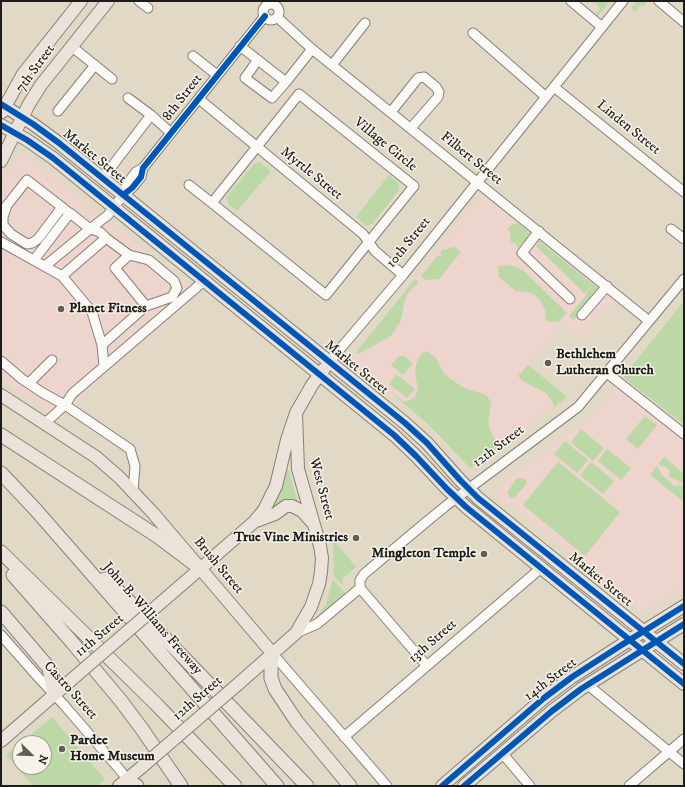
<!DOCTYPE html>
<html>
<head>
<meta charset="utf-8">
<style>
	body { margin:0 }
	#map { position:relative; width:685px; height:787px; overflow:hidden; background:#e1d9c6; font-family:"IM FELL DW Pica",serif }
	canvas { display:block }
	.frame { position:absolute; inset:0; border:2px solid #1c1c1c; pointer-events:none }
	.north { position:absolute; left:12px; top:735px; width:40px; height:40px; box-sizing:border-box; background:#f7f3e8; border:1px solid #9f9d96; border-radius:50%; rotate:113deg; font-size:11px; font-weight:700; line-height:16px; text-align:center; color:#1c1c1c }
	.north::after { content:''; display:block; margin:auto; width:14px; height:18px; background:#615e58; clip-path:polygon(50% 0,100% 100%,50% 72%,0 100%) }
</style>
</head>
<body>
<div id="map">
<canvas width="685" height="787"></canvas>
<div class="frame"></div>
<div class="north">N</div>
</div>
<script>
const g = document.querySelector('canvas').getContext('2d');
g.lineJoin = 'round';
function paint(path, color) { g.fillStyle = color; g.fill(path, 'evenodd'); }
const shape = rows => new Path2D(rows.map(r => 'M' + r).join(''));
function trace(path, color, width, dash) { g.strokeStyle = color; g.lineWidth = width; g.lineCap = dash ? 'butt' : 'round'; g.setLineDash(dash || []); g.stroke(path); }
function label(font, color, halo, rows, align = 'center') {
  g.font = font + ' "IM FELL DW Pica",serif'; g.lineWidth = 3; g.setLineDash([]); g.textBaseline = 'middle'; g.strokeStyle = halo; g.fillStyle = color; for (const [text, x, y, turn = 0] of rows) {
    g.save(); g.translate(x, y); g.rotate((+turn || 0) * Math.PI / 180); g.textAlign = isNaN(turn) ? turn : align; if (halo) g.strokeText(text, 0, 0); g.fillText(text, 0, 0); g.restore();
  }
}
paint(shape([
	[21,152,40,166,199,294,86,391,64,421,24,395,1,378,1,186],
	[480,195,484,196,613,300,581,339,562,323,528,365,567,397,470,468,418,415,382,386,382,383,368,371,364,371,354,362,354,360,355,360,355,353,415,279],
	[624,378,684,425,684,589,641,611,492,491,595,414]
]), '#edd4cd');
paint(shape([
	[592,1,610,1,597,17,595,15,600,9,598,8,599,6],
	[637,1,643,1,646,4,645,6,641,5,636,11,631,8],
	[260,162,271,171,237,211,228,204,226,198,254,164],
	[389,175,399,184,399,190,372,224,366,226,356,217],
	[518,223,531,234,520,247,517,247,517,244,511,242,510,232,507,230,511,225],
	[537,239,600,290,599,293,591,287,597,292,574,320,569,316,587,294,586,293,591,286,584,293,536,246,538,243,536,241],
	[455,247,461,252,439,279,426,280,421,276,438,255,440,257,442,256,440,253,442,250],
	[504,265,513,266,524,271,567,313,558,322,546,321,545,310,541,301,535,295,531,293,516,291,499,277,498,266],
	[415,279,418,282,418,284,412,288,407,294,404,303,401,320,391,336,360,353,357,353,357,351],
	[684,301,684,425,623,377],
	[427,351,436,358,443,372,448,377,464,388,486,395,489,399,491,404,488,422,490,429,493,437,501,445,470,468,431,427,393,394,394,394,405,402,415,397,418,390,415,371,417,361,422,353],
	[399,356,404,356,413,363,403,375,391,365],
	[528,365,567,397,554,407,552,401,546,393,524,382,518,376],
	[396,374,415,389,407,398,389,384],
	[645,416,657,425,638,449,626,439],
	[581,429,604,448,593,461,571,442],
	[565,441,588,460,577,473,554,454],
	[607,449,631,468,621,480,598,461],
	[664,457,684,474,684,483,669,477,669,469,664,466,660,466,659,463],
	[558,462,620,512,585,556,523,505],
	[591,462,614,481,603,494,580,475],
	[657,466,662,475,671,482,672,485,675,486,680,485,684,486,684,502,650,475],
	[288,469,298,502,270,510,283,483,286,470],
	[517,478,526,479,527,483,514,498,511,498,507,493],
	[333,540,356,567,344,577,342,581,343,586,334,576],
	[333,579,345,593,346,595,316,621,315,619,326,604],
	[52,717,105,779,97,786,33,786,6,755,20,744,20,767,44,767,44,743,21,743]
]), '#bcd8a6');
const minor = shape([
	[139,1,148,8],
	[571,1,602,27],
	[659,1,684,22],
	'263 12a8 8 0 1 1 16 0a8 8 0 1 1-16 0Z',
	[277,17,312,49,649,321],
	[473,33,546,97],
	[71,46,112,79],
	[240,46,286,82,312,49],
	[193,56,217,75],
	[257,61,245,78,272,98,286,82],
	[332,65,365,23],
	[554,87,684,192],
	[128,98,151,115],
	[199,99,363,234,375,251,403,275],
	[58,111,95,65],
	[391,112,418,78,424,77,436,87,439,92,438,97,411,128],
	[103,178,151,115,171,133],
	[189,185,212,203,326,295,414,186,299,94,212,203],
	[123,195,132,188,141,177,143,168,265,16],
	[7,205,3,217,3,225,11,234,27,244,32,243,38,239,62,207],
	[4,209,27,180,67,211],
	[671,229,684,239],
	[539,231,522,253,570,299],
	[1,242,62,276],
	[129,255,149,260,174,281,177,288,172,297,146,306],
	[34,260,70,213,90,229,100,232,106,238],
	[45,266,90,229,108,215,123,195,127,184,136,172,143,168],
	[582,315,607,286],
	[102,345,146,306,115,268,129,255,106,238,62,276,92,312,102,345,104,366],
	[1,361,22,379,43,393,65,405,130,449,135,466,133,491],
	[329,362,403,275,623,1],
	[607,373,684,434],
	[29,383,52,360],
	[44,424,65,405,72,394,204,281],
	[360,588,427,666],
	[296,633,317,624,360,588,360,580,364,574,425,523,447,505,578,407,684,279],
	[1,635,38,677,64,705,120,770,130,783],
	[273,654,387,786],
	[588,685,684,764],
	[344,737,541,568],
	[502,753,530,786],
	[629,786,684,739]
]);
const major = shape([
	[4,106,33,124,59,143,405,423,427,443,460,480,478,498,684,664],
	[2,112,23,74,81,1],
	[1,125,27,140,53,158,394,435,416,456,447,489,466,507,684,684],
	[1,161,29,104,41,85,108,1],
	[1,395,96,457,119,477,153,513,273,654],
	[254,522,275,514,286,506,292,506,302,511,311,521],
	[186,581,254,522,264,510,276,486,287,440,296,413,312,385,324,369],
	[237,685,296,633,311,607,319,584,321,572,322,558,320,546,298,469,296,413],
	[1,741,70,681],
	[119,786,143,766],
	[442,786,544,698,572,677,620,646,684,606],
	[464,786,552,711,581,689,684,624]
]);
const highway = shape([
	[1,435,157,536,201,569],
	[1,473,35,509,277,786],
	[1,552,156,704,235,786],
	[13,575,71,641,121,701,142,729,181,786],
	[105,579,134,606,307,786],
	[1,612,49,668,54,694],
	[273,654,271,669,271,678,275,689,297,722,350,786],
	[127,780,137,786]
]);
trace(minor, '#858077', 11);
trace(major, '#858077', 14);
trace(highway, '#858077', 15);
trace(minor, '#faf9f6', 9);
trace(major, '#ebe3da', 12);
trace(highway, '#ebe3da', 13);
const majorBridge = shape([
	[70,681,186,581],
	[143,766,237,685]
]);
trace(majorBridge, '#858077', 14, []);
trace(majorBridge, '#ebe3da', 12);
trace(shape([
	[1,104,33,124,59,143,405,423,427,443,460,480,478,498,684,664],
	[1,125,27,140,53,158,394,435,416,456,447,489,466,507,684,684],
	[123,195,132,188,141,177,143,168,265,16],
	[442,786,544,698,572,677,620,646,684,606],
	[464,786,552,711,581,689,684,624]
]), '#0057b8', 6);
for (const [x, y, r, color] of [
	[61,309,4,"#615e58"],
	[548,363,4,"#615e58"],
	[356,538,4,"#615e58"],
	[484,554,4,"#615e58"],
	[62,749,4,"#615e58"]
]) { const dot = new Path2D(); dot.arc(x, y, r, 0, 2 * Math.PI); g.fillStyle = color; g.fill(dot); trace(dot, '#f7f3e8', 1.5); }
label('14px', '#1c1c1c', '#f7f3e8', [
	["7th Street",36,69,-54],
	["8th Street",183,98,-52],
	["Linden Street",628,128,39],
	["Village Circle",385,145,39],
	["Market Street",94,157,39],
	["Filbert Street",471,159,39],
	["Myrtle Street",311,174,39],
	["10th Street",409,243,-51],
	["Market Street",356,368,39],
	["12th Street",499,447,-37],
	["West Street",321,489,75],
	["Brush Street",218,566,50],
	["Market Street",600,580,39],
	["John B. Williams Freeway",152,619,49],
	["11th Street",100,636,-40],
	["13th Street",433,642,-41],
	["14th Street",551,680,-37],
	["Castro Street",70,691,48],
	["12th Street",198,699,-41]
]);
label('bold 14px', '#1c1c1c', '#f7f3e8', [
	["Planet Fitness",69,309],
	["Bethlehem",556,355],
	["Lutheran Church",556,371],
	["True Vine Ministries",348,538,"right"],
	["Mingleton Temple",476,554,"right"],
	["Pardee",70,741],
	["Home Museum",70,757]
], 'left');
</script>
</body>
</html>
